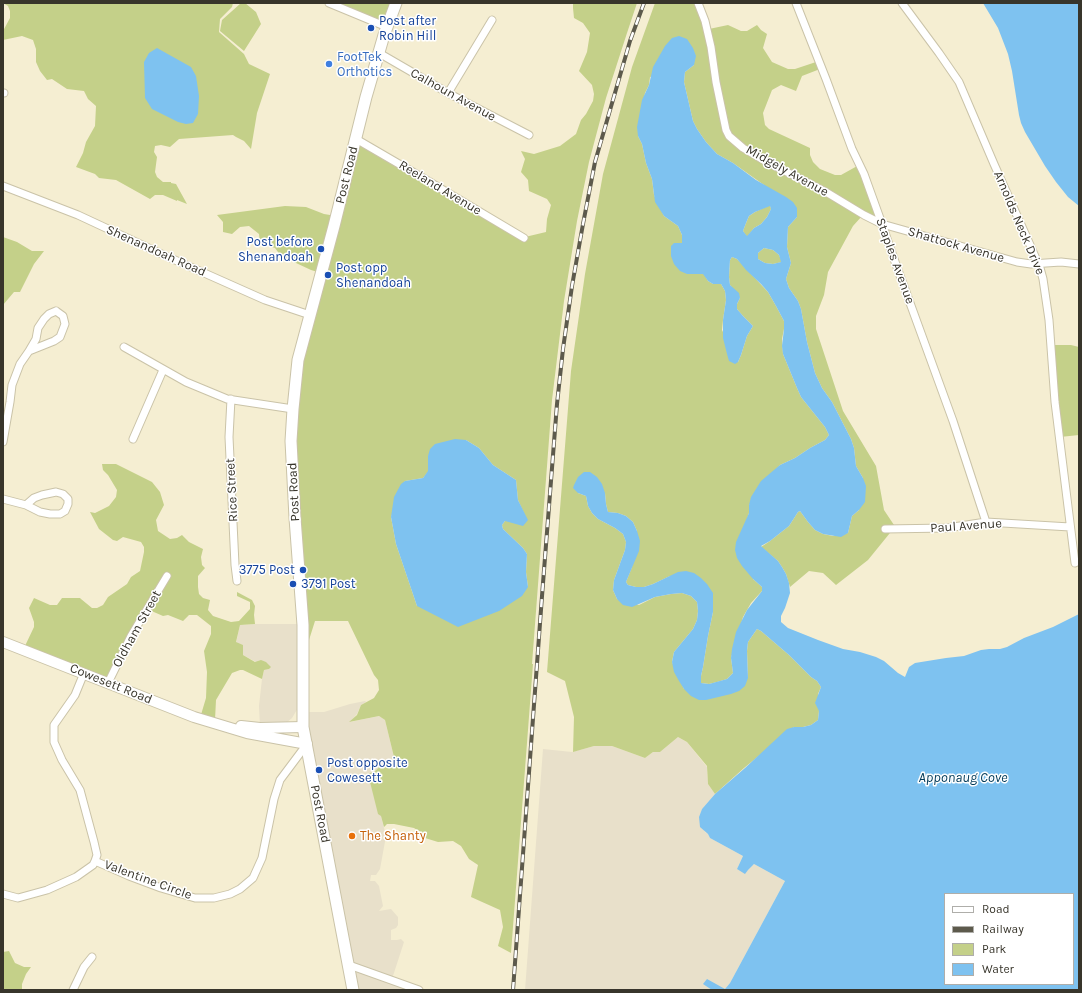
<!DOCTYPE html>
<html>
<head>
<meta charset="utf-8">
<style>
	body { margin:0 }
	#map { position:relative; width:1082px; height:993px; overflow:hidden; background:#f5eed2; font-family:Karla,sans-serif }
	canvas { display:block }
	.frame { position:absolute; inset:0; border:4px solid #38352b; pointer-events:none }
	.legend { position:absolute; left:944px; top:893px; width:130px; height:92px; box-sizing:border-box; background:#fff; border:1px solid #afaeaa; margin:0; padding:5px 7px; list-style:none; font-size:12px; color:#38352b }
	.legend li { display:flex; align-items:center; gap:8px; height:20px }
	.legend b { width:20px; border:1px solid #afaeaa }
</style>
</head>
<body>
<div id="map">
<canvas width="1082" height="993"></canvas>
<div class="frame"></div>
<ul class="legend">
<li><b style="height:5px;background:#fff"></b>Road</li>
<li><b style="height:5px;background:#5d5a4c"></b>Railway</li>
<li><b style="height:11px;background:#c4d089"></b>Park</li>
<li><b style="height:11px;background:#7ec2f0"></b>Water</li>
</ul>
</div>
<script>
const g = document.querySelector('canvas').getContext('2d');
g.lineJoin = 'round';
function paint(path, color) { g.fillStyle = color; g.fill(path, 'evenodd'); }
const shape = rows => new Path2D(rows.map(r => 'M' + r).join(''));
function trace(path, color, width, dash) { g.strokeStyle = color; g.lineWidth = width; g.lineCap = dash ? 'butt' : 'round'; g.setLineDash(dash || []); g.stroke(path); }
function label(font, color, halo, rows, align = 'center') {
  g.font = font + ' Karla,sans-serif'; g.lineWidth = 3; g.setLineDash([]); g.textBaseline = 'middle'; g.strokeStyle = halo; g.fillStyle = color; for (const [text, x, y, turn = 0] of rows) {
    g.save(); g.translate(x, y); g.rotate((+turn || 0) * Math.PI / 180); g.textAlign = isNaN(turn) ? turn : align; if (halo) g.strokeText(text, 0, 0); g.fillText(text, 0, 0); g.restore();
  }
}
paint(shape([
	[255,624,302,624,301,703,292,718,284,725,260,726,259,706,262,679,264,670,269,669,243,655,236,643,240,625],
	[365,701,366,702,361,705,357,714,350,722,379,716,385,720,394,757,392,761,384,763,375,771,381,816,386,836,380,869,376,875,371,875,370,881,375,881,379,886,383,906,379,911,391,909,398,917,398,925,396,928,391,930,391,940,397,940,401,939,404,942,392,979,421,990,354,990,303,712,324,712,350,704],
	[678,737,687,742,707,767,708,784,715,794,702,809,699,817,705,832,708,834,710,838,743,856,737,869,748,870,754,864,785,881,730,983,725,989,704,984,712,990,525,990,543,749,572,752,594,746,612,746,645,758,653,752,660,752]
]), '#e8e0ca');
paint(shape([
	[3,3,233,3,232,7,220,19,219,32,244,54,249,64,270,74,257,113,251,149,244,141,236,137,233,135,179,139,170,147,161,145,155,146,154,152,157,157,155,172,157,177,163,182,171,182,171,183,176,184,187,204,177,200,177,201,163,195,155,195,150,199,116,180,99,178,95,174,76,167,83,153,86,142,95,126,96,106,88,99,84,91,67,89,52,79,47,80,40,71,36,62,36,49,33,40,22,36,3,40,3,31,10,18,10,11,8,6],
	[241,3,245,3,256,12,261,24,244,51,220,31,222,20],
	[328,3,398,3,388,26],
	[573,3,637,3,627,33,606,98,589,162,577,221,564,301,552,400,532,664,533,664,511,953,498,946,503,927,500,910,471,897,478,865,469,859,461,846,453,841,438,842,425,838,420,832,414,828,394,824,387,824,384,827,381,816,378,814,368,774,375,771,384,763,392,761,394,757,385,720,379,716,349,722,357,715,361,705,374,698,379,690,378,680,374,675,348,621,315,621,303,659,293,433,304,334,321,273,311,270,281,256,275,248,260,243,259,234,249,226,240,227,232,234,223,232,223,222,217,215,285,206,306,207,324,214,336,216,357,139,525,237,546,232,547,219,551,205,547,199,529,191,528,180,521,172,525,159,521,151,534,154,560,146,576,134,581,120,586,114,593,101,594,94,592,85,579,71,587,52,590,33,583,23,574,18,573,8],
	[466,440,479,448,493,465,516,480,518,500,527,520,505,521,502,525,503,529,523,548,527,554,526,572,528,587,417,606,396,544,391,517,405,481,423,478,429,471,428,456],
	[655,3,698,3,709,29,728,25,741,31,747,31,757,25,761,30,767,34,763,48,772,62,788,69,795,69,819,61,820,69,802,76,796,91,781,85,772,90,763,113,765,125,769,129,810,148,810,155,813,162,820,169,835,175,841,175,859,165,880,221,862,216,853,226,828,272,824,295,816,316,816,329,843,411,876,466,884,510,894,525,894,528,868,560,836,585,823,573,809,571,790,587,786,574,782,567,778,561,761,547,770,541,789,526,798,512,800,511,808,522,815,530,823,534,833,536,848,533,852,516,859,510,863,478,856,466,854,448,851,439,832,402,822,388,815,373,807,342,801,309,798,301,789,288,786,279,791,263,787,247,788,227,797,217,764,185,733,163,717,154,706,142,697,129,693,121,684,82,685,72,694,65,650,77,649,85,645,93,638,136,642,144,646,163,652,179,654,195,664,216,678,226,682,235,682,243,687,274,704,274,708,281,713,284,721,284,725,291,726,300,723,320,722,330,738,362,741,355,747,336,753,326,743,316,737,309,737,304,740,298,730,285,729,277,730,260,732,257,737,259,768,292,776,306,784,321,784,329,782,339,783,354,797,388,801,397,825,427,829,435,825,440,810,448,795,458,780,465,749,505,749,513,747,519,753,579,762,587,762,591,751,603,743,617,731,658,733,673,727,679,717,682,709,684,701,683,701,676,703,667,708,636,713,612,670,576,653,584,644,587,636,587,628,585,626,582,632,567,637,531,633,522,626,516,618,513,608,512,606,504,605,493,578,493,586,496,588,506,592,513,598,519,615,528,623,534,626,542,625,550,614,580,613,590,617,599,639,605,655,597,671,594,682,593,691,596,697,602,698,611,697,620,693,629,674,652,672,662,684,689,748,678,747,651,748,642,757,629,761,631,789,655,811,677,817,681,821,687,818,694,819,711,818,720,811,725,803,727,794,727,744,768,715,794,708,784,707,766,687,742,678,737,660,752,653,752,645,758,612,746,594,746,573,752,574,717,565,681,547,672,571,371,585,274,603,174,632,67],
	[770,205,771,209,767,217,761,224,754,228,747,237,743,231,746,223,749,216,755,212],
	[3,237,17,242,32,251,44,251,34,264,20,292,14,292,3,305],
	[764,248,773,250,779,255,782,262,773,264,765,263,758,259,758,253],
	[1052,345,1071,345,1079,347,1079,435,1060,437],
	[102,464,116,464,152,482,160,492,164,505,156,520,158,531,170,539,177,538,182,535,189,542,203,549,201,557,202,565,205,568,198,576,198,587,199,594,203,598,210,600,208,610,213,616,231,622,239,621,250,609,250,602,237,596,237,592,252,600,255,606,254,615,255,624,240,625,236,642,243,645,243,655,255,662,261,660,266,662,271,667,269,669,264,670,262,679,243,670,240,670,232,673,216,700,215,720,200,718,206,698,207,672,204,651,211,634,211,626,197,615,189,615,183,621,168,615,163,616,147,609,108,680,24,648,34,627,34,622,29,608,34,598,50,605,57,605,62,598,80,598,81,599,92,608,97,608,103,605,108,597,127,584,131,577,140,571,144,552,144,547,141,542,123,537,117,541,113,540,99,529,90,512,95,513,109,506,116,497,117,490,108,475,103,470],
	[9,951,15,963,24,967,31,967,26,974,22,984,22,990,3,990,3,952]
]), '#c4d089');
paint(shape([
	[983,3,1079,3,1079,206,1068,197,1056,182,1045,166,1025,132,1021,123,1019,115,1012,71,1008,54,998,28],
	[679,36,687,39,693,48,696,56,694,65,685,72,684,82,693,121,697,129,706,142,717,154,733,163,756,180,786,197,793,202,797,208,797,217,788,227,787,247,791,263,786,279,789,288,798,301,801,309,807,342,815,373,822,388,832,402,851,439,854,448,856,466,863,478,866,486,865,502,859,510,852,516,848,533,841,537,823,534,815,530,808,522,800,511,798,512,789,526,770,541,761,546,778,561,782,567,786,574,789,583,790,593,785,608,781,616,781,622,788,628,818,640,843,649,860,652,876,657,884,661,898,673,905,677,909,667,915,663,946,658,964,656,981,650,989,649,1000,649,1007,647,1024,638,1053,627,1079,614,1079,990,712,990,703,984,707,979,725,989,730,983,785,881,754,864,748,870,745,874,737,869,743,856,710,838,708,834,700,827,699,817,702,809,715,794,745,768,787,729,794,727,803,727,811,725,818,720,819,711,815,703,821,687,817,681,811,677,789,655,761,631,757,629,748,642,747,651,748,678,745,686,739,691,731,694,706,700,699,700,691,696,684,689,679,681,674,672,672,662,674,652,693,629,697,620,698,611,697,602,691,596,682,593,671,594,655,597,632,607,623,605,617,599,613,590,614,580,625,550,626,542,623,534,615,528,598,519,592,513,588,506,586,496,578,493,573,488,574,485,578,477,584,472,590,472,597,477,602,484,605,493,606,504,608,512,618,513,626,516,633,522,637,531,640,541,639,551,626,582,628,585,636,587,644,587,653,584,678,572,686,571,694,573,701,578,707,584,713,593,713,612,708,636,703,667,701,676,701,683,709,684,727,679,733,673,731,658,732,649,736,632,747,610,762,591,762,587,753,579,742,566,737,558,735,550,736,542,749,513,749,505,751,497,761,481,774,470,780,465,795,458,810,448,825,440,829,435,825,427,801,397,797,388,783,354,782,346,784,329,784,321,776,306,768,292,761,284,746,270,737,259,732,257,730,260,729,277,730,285,739,293,740,298,737,304,737,309,743,316,753,326,747,336,741,355,738,362,735,364,729,361,727,354,723,338,723,320,726,300,725,291,721,284,713,284,708,281,703,274,687,274,680,271,674,264,671,256,671,246,674,243,682,243,682,235,678,226,664,216,655,202,652,179,646,163,642,144,638,136,637,127,642,100,649,85,653,67,665,46,672,38],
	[770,206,771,209,767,217,761,224,754,228,747,236,743,231,746,223,749,216,755,212],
	[764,248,773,250,779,255,781,262,773,264,765,263,758,259,758,253],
	[945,894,1073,894,1073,984,945,984],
	[157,48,191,67,196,76,199,96,198,114,193,123,186,124,178,122,152,109,145,98,144,62,149,53],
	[455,439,466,440,479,448,493,465,516,480,518,500,528,520,523,526,505,521,502,525,503,529,523,548,527,554,526,572,528,587,522,596,499,611,458,627,417,606,396,544,391,517,394,497,401,484,405,481,423,478,428,471,428,456,430,449,435,444]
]), '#7ec2f0');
const minor = shape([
	[329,3,387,27],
	[698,3,705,21,711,47,716,82,726,130,729,136,743,148,765,161,826,192,864,215,882,224,1017,262,1031,264,1061,262,1079,264],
	[796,3,826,79,852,149,864,174,882,224,894,259,953,421,986,522],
	[902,3,939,53,959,82,994,164,1027,238,1040,268,1043,279,1049,320,1055,402,1075,563],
	[379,53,448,93,529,135],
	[3,93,4,93],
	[448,93,492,20],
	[356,139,423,178,524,238],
	[3,186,78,215,166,256,265,300,310,315],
	[56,311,63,316,65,324,60,337,54,341,29,351,36,339,38,328,44,319,49,314,56,311],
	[124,347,186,382,227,399,293,409],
	[231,399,229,437,235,565,237,581],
	[133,439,163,370],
	[3,442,10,402,12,385,20,364,29,351],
	[56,492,63,494,68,499,68,504,65,511,60,514,50,514,40,512,26,505,34,498,42,495,56,492],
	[3,499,26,505],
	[885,529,947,528,986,522,1070,527],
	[108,683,131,636,167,576],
	[95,861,129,876,161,888,195,898,214,898,230,894,240,889,253,878,262,858,274,799,280,780,307,744],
	[3,894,18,898,47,890,76,877,93,865,95,861,97,855,94,842,80,790,62,760,54,742,54,725,75,695,84,673],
	[349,965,419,990],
	[73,990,84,967,92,957]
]);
const secondary = shape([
	[3,642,194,717,247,733,307,744],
	[241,726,260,728,303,727]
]);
const primary = shape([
	[353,990,303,727,303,625,295,518,291,441,293,409,298,360,334,226,366,97,384,35,396,3]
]);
trace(minor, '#cac3a8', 9);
trace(secondary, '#cac3a8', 12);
trace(primary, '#cac3a8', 13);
trace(minor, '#fff', 7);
trace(secondary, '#fff', 10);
trace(primary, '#fff', 11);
const rail = shape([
	[513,990,542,596,557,404,563,349,572,286,583,224,595,162,630,41,644,3]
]);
trace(rail, '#5d5a4c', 4);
trace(rail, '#fff', 2.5, [8]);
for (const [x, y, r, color] of [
	[371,28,4,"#1a4fb4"],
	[329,64,4,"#3f7fe0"],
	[321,249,4,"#1a4fb4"],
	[328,275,4,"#1a4fb4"],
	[303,570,4,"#1a4fb4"],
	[293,584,4,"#1a4fb4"],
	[319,770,4,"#1a4fb4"],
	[352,836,4,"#e8710a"]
]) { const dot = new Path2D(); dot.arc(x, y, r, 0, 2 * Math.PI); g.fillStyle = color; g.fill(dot); trace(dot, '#fff', 1.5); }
label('13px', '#164399', '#fff', [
	["Post after",379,21],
	["Robin Hill",379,36],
	["Post before",313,242,"right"],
	["Shenandoah",313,257,"right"],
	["Post opp",336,268],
	["Shenandoah",336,283],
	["3775 Post",295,570,"right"],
	["3791 Post",301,584],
	["Post opposite",327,763],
	["Cowesett",327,778]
], 'left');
label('13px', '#366cbe', '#fff', [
	["FootTek",337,57],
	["Orthotics",337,72]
], 'left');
label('13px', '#38352b', '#fff', [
	["Calhoun Avenue",453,95,29],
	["Midgely Avenue",787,171,29],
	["Post Road",347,175,-76],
	["Reeland Avenue",440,188,31],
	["Arnolds Neck Drive",1019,223,67],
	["Shattock Avenue",956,245,16],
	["Shenandoah Road",156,251,24],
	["Staples Avenue",895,261,70],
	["Rice Street",232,490,-93],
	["Post Road",294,492,-93],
	["Paul Avenue",966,526,-4],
	["Oldham Street",137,629,-61],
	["Cowesett Road",111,684,22],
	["Post Road",320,814,79],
	["Valentine Circle",148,880,20]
]);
label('13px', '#c56008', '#fff', [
	["The Shanty",360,836]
], 'left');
label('italic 14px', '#013a59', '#fff', [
	["Apponaug Cove",963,778]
]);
</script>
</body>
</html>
